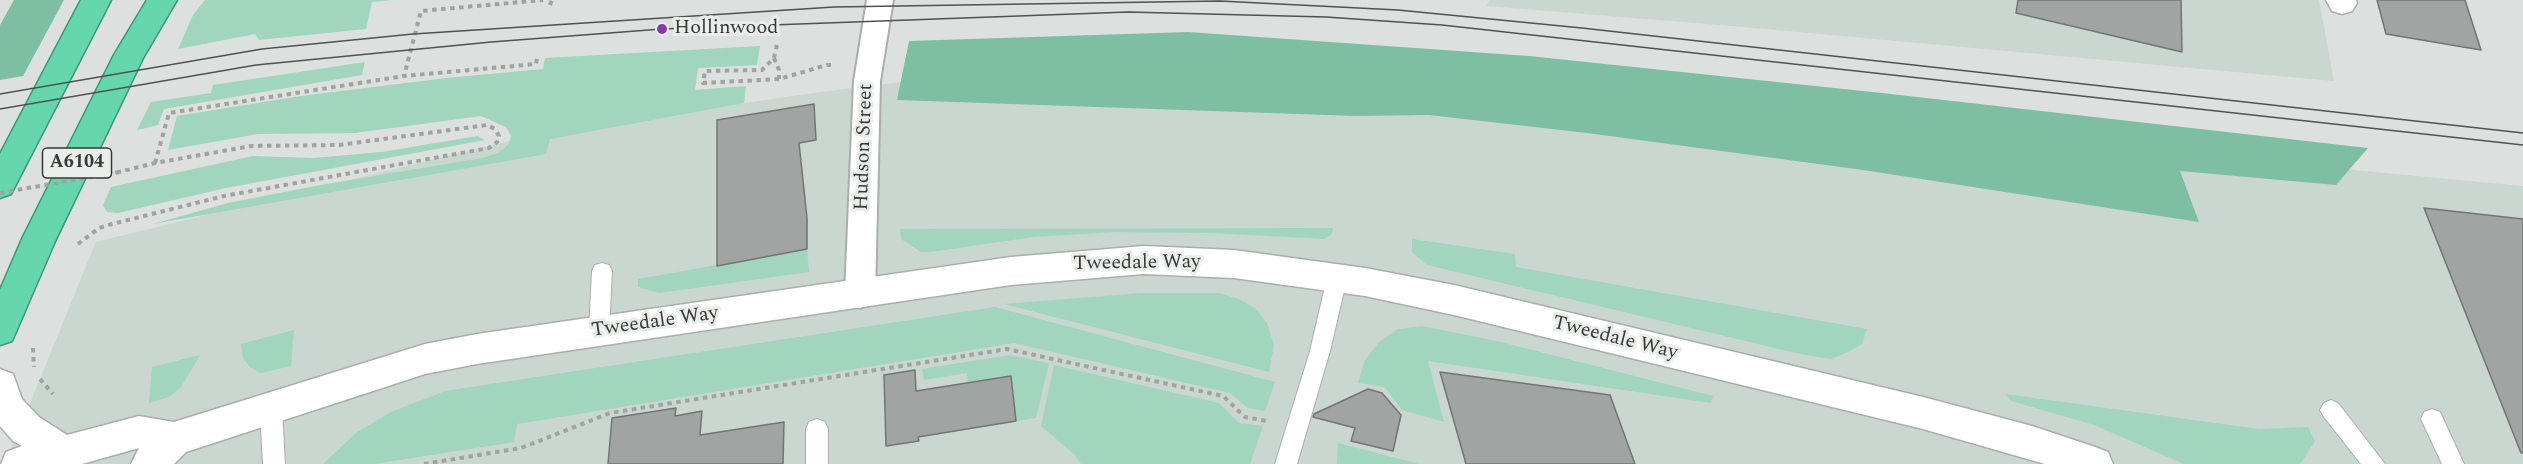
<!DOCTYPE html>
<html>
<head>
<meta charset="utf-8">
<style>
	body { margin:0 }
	canvas { display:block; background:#dce0de }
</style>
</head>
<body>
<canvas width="2523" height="464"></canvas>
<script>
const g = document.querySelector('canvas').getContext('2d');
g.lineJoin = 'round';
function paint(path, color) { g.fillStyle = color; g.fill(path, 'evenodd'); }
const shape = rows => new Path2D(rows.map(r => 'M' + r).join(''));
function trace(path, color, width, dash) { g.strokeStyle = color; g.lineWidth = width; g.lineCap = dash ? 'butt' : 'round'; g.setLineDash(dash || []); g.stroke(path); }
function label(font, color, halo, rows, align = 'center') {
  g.font = font + ' Spectral,serif'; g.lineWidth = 6; g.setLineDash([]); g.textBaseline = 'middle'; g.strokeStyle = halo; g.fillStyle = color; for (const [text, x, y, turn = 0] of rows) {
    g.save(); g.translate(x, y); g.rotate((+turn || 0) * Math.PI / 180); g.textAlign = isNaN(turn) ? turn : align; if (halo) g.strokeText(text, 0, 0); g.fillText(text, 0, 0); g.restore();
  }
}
paint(shape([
	[1489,0,2319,0,2334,81,1743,27,1487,6],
	[1128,54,2523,186,2523,464,5,464,96,242,550,131,821,92]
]), '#cad6d0');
paint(shape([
	[205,0,393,0,372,2,366,29,259,40,255,34,178,49,193,15],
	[760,46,757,65,698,68,695,90,746,86,744,103,550,139,546,154,153,224,228,203,315,186,482,158,498,153,509,144,511,136,506,127,481,116,355,133,258,134,168,150,177,116,301,96,446,78,543,69,545,58],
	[365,62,362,75,164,109,158,125,137,130,151,102,211,93,213,85],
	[477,136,485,140,226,188,118,213,107,212,103,205,111,187,253,156,313,158,382,152],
	[1333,228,1331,235,1324,239,1212,233,1113,232,1033,237,931,252,921,252,901,239,900,229],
	[1412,239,1515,254,1516,267,1867,329,1862,344,1848,352,1831,359,1800,354,1427,265,1412,252],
	[807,249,809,272,659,293,638,287,638,279],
	[1142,293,1219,293,1239,299,1256,309,1267,323,1274,345,1269,372,1004,304],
	[995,307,1275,382,1265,411,1248,408,1230,393,1014,343,517,424,514,442,374,464,323,464,356,433,391,412,445,391],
	[1422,326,1501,342,1713,396,1711,403,1428,361,1444,422,1402,410,1385,387,1358,383,1365,360,1379,342,1398,329],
	[294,330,291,366,260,373,250,367,243,358,241,344],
	[200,355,181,387,169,397,149,403,152,367],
	[1010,355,1049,363,1036,418,1016,421,1011,376,968,383,967,373,924,380,922,369],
	[1054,365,1219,403,1239,423,1263,426,1250,464,1081,464,1075,455,1041,426],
	[2005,394,2259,429,2308,427,2315,441,2300,464,2184,464,2094,425,2011,401],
	[1338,443,1419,464,1337,464]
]), '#a1d5bd');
paint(shape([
	[14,0,64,0,23,76,0,80,0,25],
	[1188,32,1529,56,1882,93,2368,148,2336,185,2180,171,2199,222,1863,170,1587,133,1429,115,1355,116,897,100,909,41]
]), '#7ebfa3');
const building = shape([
	[2018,0,2181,0,2182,52,2016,13,2018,0],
	[2377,0,2465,0,2481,50,2386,34,2377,0],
	[814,104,816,140,799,143,807,218,807,249,717,266,717,120,814,104],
	[2424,208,2523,219,2523,453,2521,453,2424,208],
	[915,370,916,391,1011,376,1016,421,918,437,919,441,886,446,884,375,915,370],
	[1440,372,1610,395,1635,464,1466,464,1440,372],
	[1368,389,1382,393,1401,415,1393,451,1351,441,1355,428,1313,417,1314,414,1368,389],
	[676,408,675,416,702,411,700,435,784,422,783,464,608,464,612,418,676,408]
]);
paint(building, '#a0a4a2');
trace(building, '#727574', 1.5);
const service = shape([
	[602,263,609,265,612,271,609,331,606,337,599,340,592,337,589,331,592,271,595,265,602,263],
	[1337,270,1344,272,1347,278,1330,351,1297,464,1275,464,1310,351,1327,278,1330,272,1337,270],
	[271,399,278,402,282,409,285,464,263,464,260,409,264,402,271,399],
	[2331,400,2338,403,2385,464,2361,464,2324,417,2320,410,2324,403,2331,400],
	[2432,409,2440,412,2464,464,2442,464,2421,419,2424,412,2432,409],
	[817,419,825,422,828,429,828,464,806,464,806,429,809,422,817,419]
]);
const pedestrian = shape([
	[867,0,893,0,880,81,875,295,870,304,860,308,850,304,845,295,854,81,867,0]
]);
const minor = shape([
	[2326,0,2356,0,2357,3,2352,11,2342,14,2332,11,2326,0],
	[1144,246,1234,250,1365,268,1454,285,1923,397,2032,426,2095,447,2108,452,2113,464,2045,464,1923,429,1454,315,1365,296,1234,278,1144,274,1011,285,477,364,425,374,186,452,174,464,131,464,139,448,82,464,1,464,6,452,22,446,13,441,0,426,0,369,13,374,22,399,39,417,67,435,139,416,174,422,425,344,477,334,1011,257,1144,246]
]);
const trunk = shape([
	[81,0,111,0,11,194,0,198,0,154,81,0],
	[147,0,177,0,143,58,56,239,12,341,0,345,0,290,22,239,114,55,147,0]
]);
trace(service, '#aaaeac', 2);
trace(pedestrian, '#aaaeac', 4);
trace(minor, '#aaaeac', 3);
trace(trunk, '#3d9877', 3);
trace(shape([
	[550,5,552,0],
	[777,45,774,58,762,70,705,71,703,83,779,79,827,65,835,65],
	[774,58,779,70,779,79],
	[537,59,536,64,404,76,421,11,543,0],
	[155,163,169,113,404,76],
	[78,244,99,228,112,224,224,196,489,148,497,142,499,136,495,129,487,125,339,145,251,146,155,163,119,172],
	[33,348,34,367],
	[40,379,53,394],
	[424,464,521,448,610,413,1007,349,1223,396,1245,417,1267,421]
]), '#a0a3a1', 4, [4.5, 4.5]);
paint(service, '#fff');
paint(pedestrian, '#fff');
paint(minor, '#fff');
paint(trunk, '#66d6ae');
trace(shape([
	[0,94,262,49,413,34,834,7,1220,1,1398,10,1582,28,2523,133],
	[0,109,256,65,491,42,662,29,1128,12,1326,17,1442,25,2523,145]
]), '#505251', 1.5);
trace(shape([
	[0,193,119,172]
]), '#a0a3a1', 4, [4.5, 4.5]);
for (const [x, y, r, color] of [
	[662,29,6,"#8838a8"]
]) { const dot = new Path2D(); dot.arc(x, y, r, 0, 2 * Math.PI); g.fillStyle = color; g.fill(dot); trace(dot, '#e9eeeb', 2); }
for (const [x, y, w] of [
	[77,163,69]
]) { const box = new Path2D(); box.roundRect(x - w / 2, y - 15, w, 30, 4.5); g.fillStyle = '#e9eeeb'; g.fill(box); trace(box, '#383938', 1.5); }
label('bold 18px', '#383938', null, [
	["A6104",77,163]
]);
label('20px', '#383938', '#e9eeeb', [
	["Hollinwood",674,29]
], 'left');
label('20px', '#383938', '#e9eeeb', [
	["Hudson Street",865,147,-88],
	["Tweedale Way",1137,264,-1],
	["Tweedale Way",655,323,-8],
	["Tweedale Way",1615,339,14]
]);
</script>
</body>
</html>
